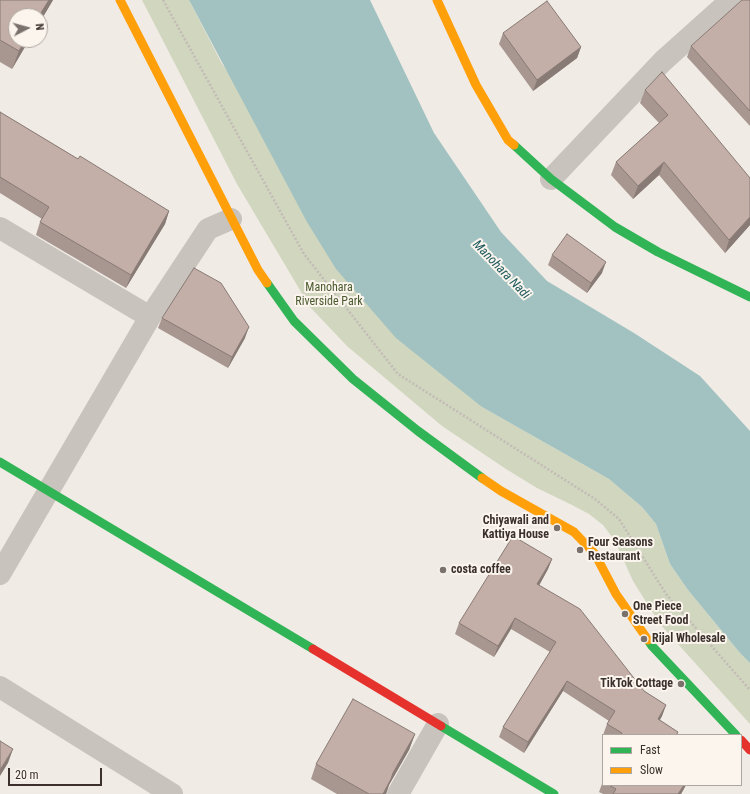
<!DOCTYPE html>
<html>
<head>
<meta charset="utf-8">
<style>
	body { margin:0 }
	#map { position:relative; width:750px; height:794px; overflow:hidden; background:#f0ebe5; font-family:"Roboto Condensed",sans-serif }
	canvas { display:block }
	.legend { position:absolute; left:602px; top:734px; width:140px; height:52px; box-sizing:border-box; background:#fbf5ee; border:1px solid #aea6a0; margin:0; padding:5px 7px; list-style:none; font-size:12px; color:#3b302b }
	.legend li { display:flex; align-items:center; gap:8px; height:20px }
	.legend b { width:20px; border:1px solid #aea6a0 }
	.north { position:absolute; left:8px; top:8px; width:40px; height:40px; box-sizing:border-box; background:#fbf5ee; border:1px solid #aea6a0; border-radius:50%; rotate:84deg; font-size:11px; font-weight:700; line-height:16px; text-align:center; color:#3b302b }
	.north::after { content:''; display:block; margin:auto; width:14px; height:18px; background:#7a716c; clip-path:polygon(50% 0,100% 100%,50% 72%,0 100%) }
	.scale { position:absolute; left:8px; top:768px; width:94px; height:18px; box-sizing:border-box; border:2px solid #3b302b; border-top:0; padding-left:5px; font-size:12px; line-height:14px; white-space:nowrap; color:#3b302b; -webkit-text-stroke:3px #fbf5ee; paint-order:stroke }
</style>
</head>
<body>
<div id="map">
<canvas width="750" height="794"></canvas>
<ul class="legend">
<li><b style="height:5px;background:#30b455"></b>Fast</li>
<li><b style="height:5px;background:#ff9f0a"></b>Slow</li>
</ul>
<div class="north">N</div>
<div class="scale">20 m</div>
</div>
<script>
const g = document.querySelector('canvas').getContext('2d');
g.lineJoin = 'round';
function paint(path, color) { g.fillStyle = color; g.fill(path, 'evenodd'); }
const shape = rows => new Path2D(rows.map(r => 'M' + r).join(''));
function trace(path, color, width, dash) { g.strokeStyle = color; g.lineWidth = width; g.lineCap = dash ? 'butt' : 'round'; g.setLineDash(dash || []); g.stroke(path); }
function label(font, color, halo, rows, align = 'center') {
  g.font = font + ' "Roboto Condensed",sans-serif'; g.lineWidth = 4; g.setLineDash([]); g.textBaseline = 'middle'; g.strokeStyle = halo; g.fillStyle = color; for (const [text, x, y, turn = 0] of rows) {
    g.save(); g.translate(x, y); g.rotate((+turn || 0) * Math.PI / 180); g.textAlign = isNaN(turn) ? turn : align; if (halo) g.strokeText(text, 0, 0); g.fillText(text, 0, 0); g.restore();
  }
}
paint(shape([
	[142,0,189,0,222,64,482,407,609,479,642,507,656,524,670,564,688,590,740,653,750,663,750,724,660,624,633,581,615,541,603,525,589,514,572,505,537,488,506,469,442,426,347,346,310,307,237,184]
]), '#d1d6bf');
paint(shape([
	[189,0,370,0,434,133,501,232,547,281,634,333,700,376,750,431,750,663,740,653,688,590,670,564,656,524,642,507,609,479,482,407,396,338,336,269,307,222]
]), '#a1c2c1');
trace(shape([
	[163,0,304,254,398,374,595,499,619,519,666,594,750,690]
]), '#c2bbb6', 2.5, [2, 2]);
trace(shape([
	[551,179,663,61,731,0],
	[0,228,150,317],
	[0,574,150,317,208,229,231,219],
	[0,687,172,794],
	[398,794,438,724]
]), '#c9c3be', 22);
trace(shape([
	[514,145,551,179,615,227,658,252,750,297],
	[267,283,294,321,353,379,418,431,482,478],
	[0,462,313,649],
	[648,640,652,646,736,735],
	[441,726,554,794]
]), '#30b455', 9);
trace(shape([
	[120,0,258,270,267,283],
	[437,0,476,85,508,140,514,145],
	[482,478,501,491,574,532,595,554,616,594,648,640]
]), '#ff9f0a', 9);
trace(shape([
	[313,649,441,726],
	[741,740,750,750]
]), '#e5322d', 9);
paint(shape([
	[0,0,53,0,40,22,40,16,16,40,29,40,12,69,0,62],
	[750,0,750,126,687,57,691,46],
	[503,33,581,47,577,58,533,91,499,44],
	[645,90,750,178,750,225,725,253,659,175,633,199,611,175,616,162,659,123,640,103],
	[0,112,78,159,169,211,165,224,126,288,36,235,40,222,42,219,0,193],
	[552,255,602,273,587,293,548,265],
	[162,318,245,338,228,368,158,328],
	[552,559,548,569,539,585,644,691,666,705,662,716,660,720,678,732,677,735,603,735,607,724,609,721,563,691,524,753,499,737,503,727,550,652,511,629,494,657,455,634,459,623],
	[415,734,409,750,389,785,386,794,337,794,311,779,316,764],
	[603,781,603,785,686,785,681,794,603,794,599,792]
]), '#a89690');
paint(shape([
	[49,0,53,0,40,22,40,16,39,16],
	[25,40,29,40,12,69,19,51],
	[581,47,577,58,533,91,537,80],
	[664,162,659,175,633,199,638,186],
	[169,211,165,224,126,288,131,275],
	[750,217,750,225,725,253,729,240],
	[606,262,602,273,587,293,591,283],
	[249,327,245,338,228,368,232,357],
	[552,559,548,569,534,595,537,584],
	[515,618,511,629,494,657,498,646],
	[567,681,563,691,524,753,528,742],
	[666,705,662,716,654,730,658,719],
	[415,734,409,750,389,785,386,794,383,794,393,773],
	[13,749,8,763,0,776,0,770],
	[684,785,686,785,681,794,678,794]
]), '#887a75');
const building = shape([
	[0,0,49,0,39,16,16,16,16,40,25,40,19,51,0,40,0,0],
	[742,0,750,0,750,111,691,46,742,0],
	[547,1,581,47,537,80,503,33,547,1],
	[662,72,750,178,750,217,729,240,664,162,638,186,616,162,668,115,645,90,662,72],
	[0,112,78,159,80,156,169,211,131,275,40,222,49,207,0,177,0,112],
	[567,234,606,262,591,283,552,255,567,234],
	[194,268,221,283,249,327,232,357,162,318,194,268],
	[513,536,552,559,537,584,580,609,644,691,666,705,658,719,678,732,676,735,621,735,622,733,607,724,615,711,567,681,528,742,503,727,556,642,515,618,498,646,459,623,513,536],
	[353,699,415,734,393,773,391,779,383,794,369,794,316,764,353,699],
	[0,741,13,749,0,770,0,741],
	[609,785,684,785,678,794,613,794,616,789,609,785]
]);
paint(building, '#c3afa7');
trace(building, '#887a75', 1);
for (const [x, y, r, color] of [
	[557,528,4,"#7a716c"],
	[580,550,4,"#7a716c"],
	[443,570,4,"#7a716c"],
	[625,614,4,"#7a716c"],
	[644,639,4,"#7a716c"],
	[681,684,4,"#7a716c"]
]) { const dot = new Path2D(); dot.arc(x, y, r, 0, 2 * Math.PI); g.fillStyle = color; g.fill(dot); trace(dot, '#fbf5ee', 1.5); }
label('12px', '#4a5a2e', '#fbf5ee', [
	["Manohara",329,288],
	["Riverside Park",329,302]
]);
label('bold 12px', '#3b302b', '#fbf5ee', [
	["Chiyawali and",549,521,"right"],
	["Kattiya House",549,535,"right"],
	["Four Seasons",588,543],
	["Restaurant",588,557],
	["costa coffee",451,570],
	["One Piece",633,607],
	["Street Food",633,621],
	["Rijal Wholesale",652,639],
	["TikTok Cottage",673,684,"right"]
], 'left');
label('italic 13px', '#1f5a5e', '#fbf5ee', [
	["Manohara Nadi",501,270,46]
]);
</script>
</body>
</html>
